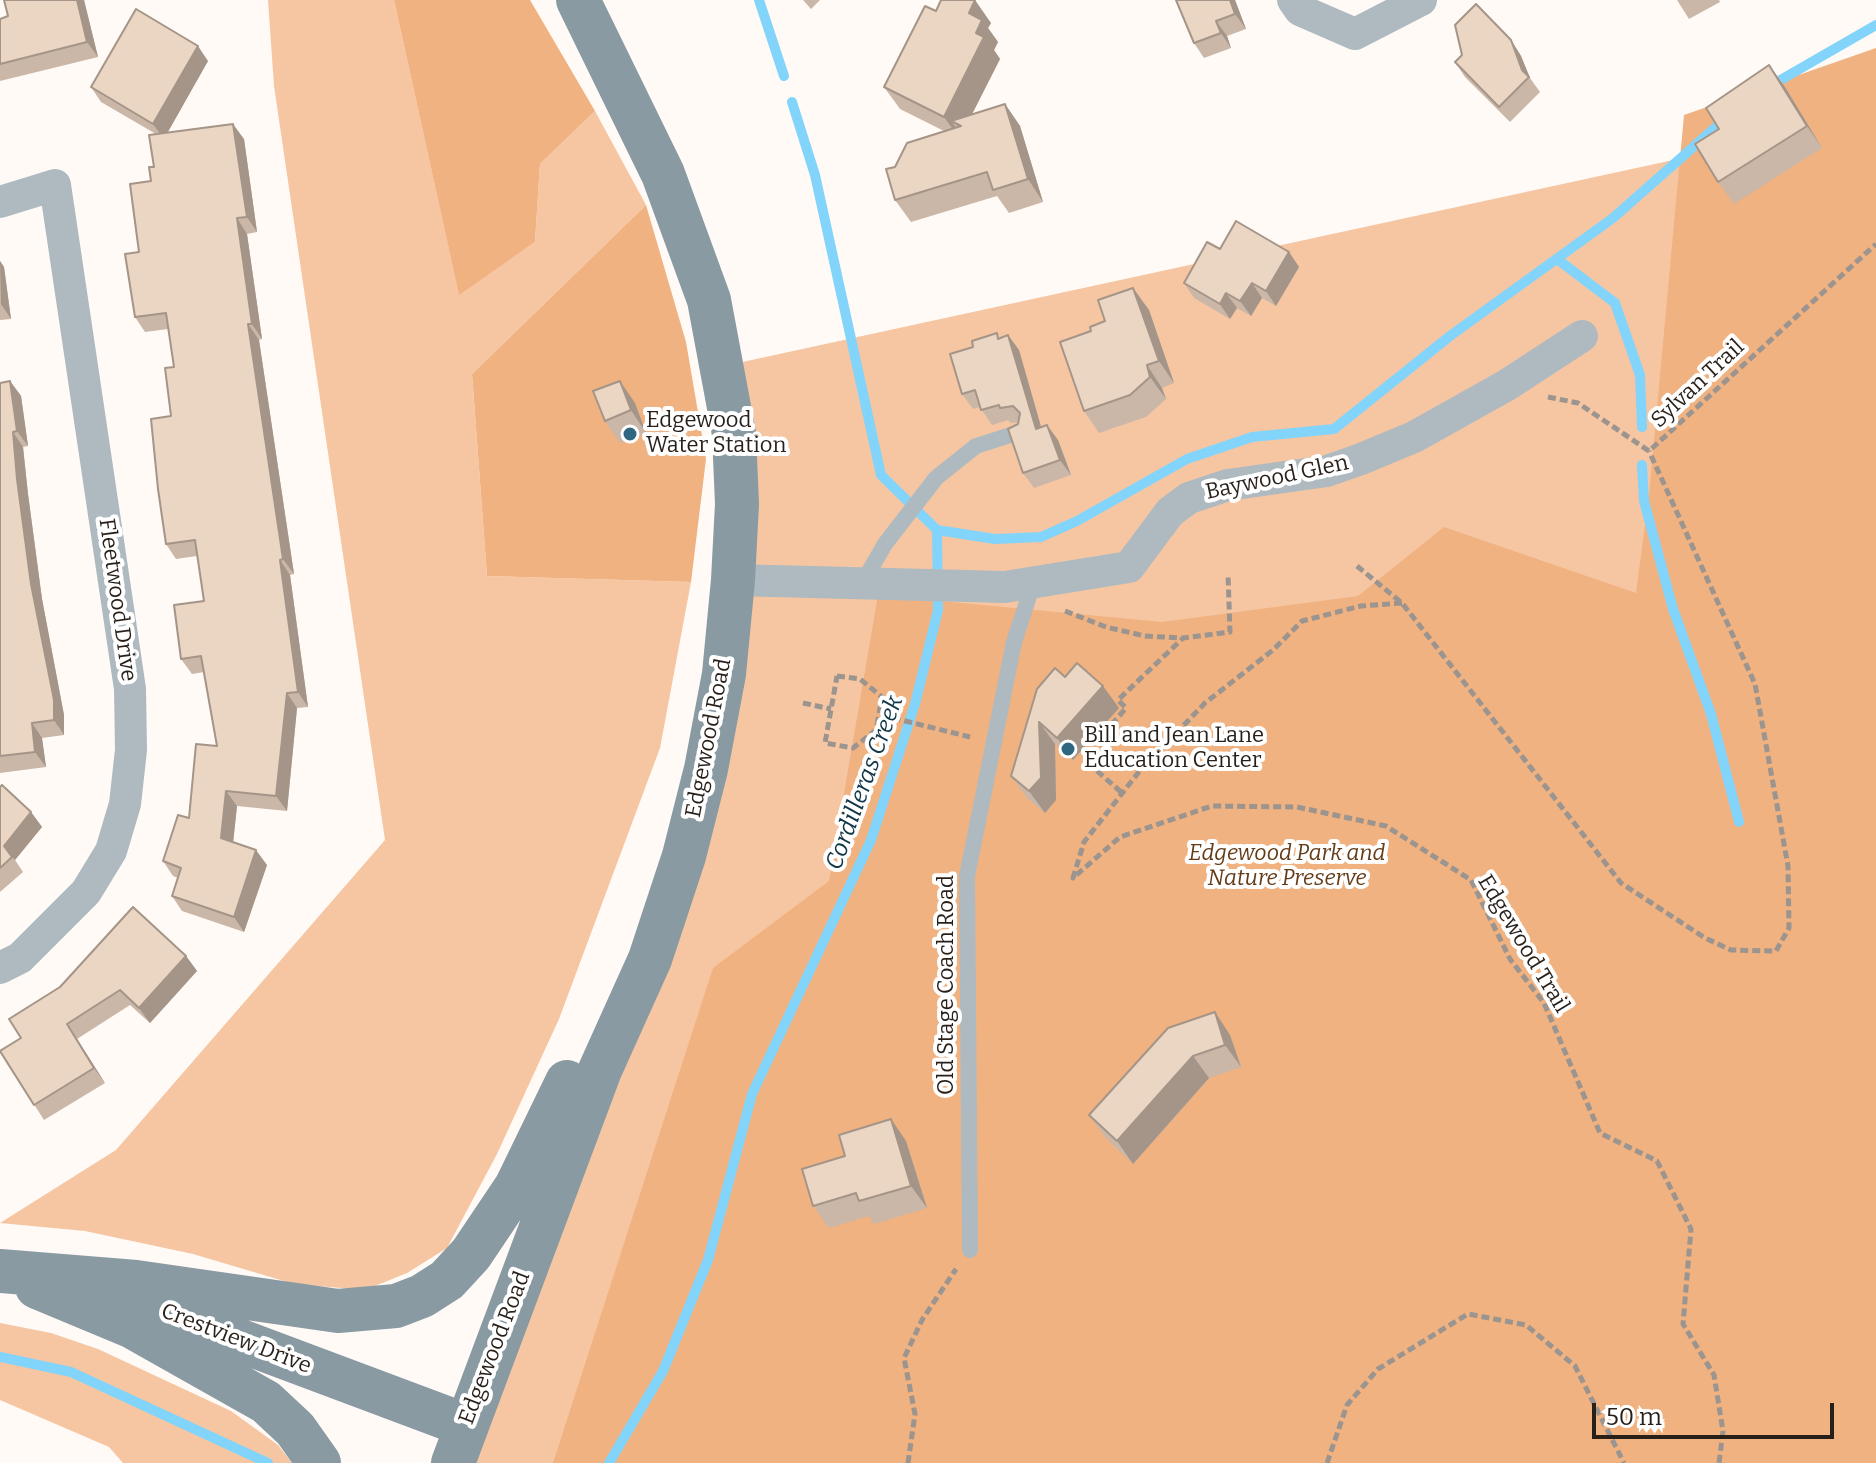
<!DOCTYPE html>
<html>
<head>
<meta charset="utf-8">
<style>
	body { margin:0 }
	#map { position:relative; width:1876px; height:1463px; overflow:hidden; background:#fffaf6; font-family:Bitter,serif }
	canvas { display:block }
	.scale { position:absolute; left:1592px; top:1403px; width:242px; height:36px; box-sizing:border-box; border:4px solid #281f19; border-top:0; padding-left:10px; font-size:24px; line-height:28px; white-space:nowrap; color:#281f19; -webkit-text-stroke:6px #fff; paint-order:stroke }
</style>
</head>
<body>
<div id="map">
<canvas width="1876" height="1463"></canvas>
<div class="scale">50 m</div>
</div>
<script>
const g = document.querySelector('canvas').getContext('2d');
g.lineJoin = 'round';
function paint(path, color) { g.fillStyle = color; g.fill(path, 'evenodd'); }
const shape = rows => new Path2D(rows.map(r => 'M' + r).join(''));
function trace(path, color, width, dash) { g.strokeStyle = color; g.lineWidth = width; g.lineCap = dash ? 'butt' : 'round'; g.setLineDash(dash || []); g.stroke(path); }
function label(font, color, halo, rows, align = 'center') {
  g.font = font + ' Bitter,serif'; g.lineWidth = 8; g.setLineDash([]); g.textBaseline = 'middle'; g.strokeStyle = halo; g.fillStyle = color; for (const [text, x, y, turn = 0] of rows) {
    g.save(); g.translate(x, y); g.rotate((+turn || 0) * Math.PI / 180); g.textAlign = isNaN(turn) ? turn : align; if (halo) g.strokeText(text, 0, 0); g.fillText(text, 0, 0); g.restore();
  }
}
paint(shape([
	[268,0,394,0,459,294,535,242,540,164,595,111,646,205,472,374,487,576,691,582,660,748,559,1019,497,1154,447,1248,407,1273,365,1290,294,1284,193,1254,85,1231,0,1223,116,1150,385,840,274,86],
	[1876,116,1876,1463,453,1463,706,769,724,366],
	[0,1323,51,1333,98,1349,231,1411,278,1445,292,1463,123,1463,109,1447,0,1400]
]), '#f6c6a2');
paint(shape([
	[394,0,530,0,595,111,540,164,535,242,459,295],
	[1876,48,1876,1463,553,1463,713,968,829,881,878,595,1162,622,1358,596,1444,527,1636,593,1649,495,1684,115],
	[646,205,686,342,706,459,691,582,487,576,472,374]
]), '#f0b281');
trace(shape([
	[759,0,784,76],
	[1770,86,1876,25],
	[1557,259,1615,303,1640,375,1642,427],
	[1642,465,1644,501,1673,609,1711,714,1739,822],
	[937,530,995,539,1041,537,1077,521,1187,459,1252,437,1334,429,1450,336,1613,218,1725,119],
	[0,1357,71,1372,268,1463],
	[609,1463,663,1371,708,1260,752,1094,871,840,915,704,938,610,937,530,881,475,815,175,792,102]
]), '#83d4fb', 10);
trace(shape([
	[1548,397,1578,403,1649,451,1876,244],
	[1357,566,1402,603,1621,883,1705,938,1731,950,1776,951,1789,928,1788,866,1755,684,1649,451],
	[1402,603,1361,606,1302,621,1273,650,1205,703,1138,773,1084,842,1073,878,1120,837,1212,806,1297,807,1386,826,1471,880,1510,959,1544,1003,1600,1133,1657,1161,1691,1229,1683,1324,1714,1375,1723,1431,1719,1463],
	[1065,611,1106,627,1145,636,1183,638,1230,632,1228,574],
	[837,676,860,679,882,697,876,730,853,748,825,743,837,676],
	[803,703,831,709],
	[881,715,970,737],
	[1121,792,1096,770,1111,753,1097,741,1126,708,1118,700,1182,639],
	[908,1463,915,1414,904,1358,922,1320,956,1269],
	[1327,1463,1347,1405,1378,1369,1468,1314,1526,1325,1575,1366,1624,1463]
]), '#9b948f', 5, [8, 4]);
trace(shape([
	[863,582,885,544,936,478,976,446,1020,432],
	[970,1250,967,876,1014,642,1033,584]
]), '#aebac0', 16);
trace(shape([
	[1293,0,1300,10,1355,34,1421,0],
	[0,202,55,185,130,689,131,750,125,804,111,851,86,892,20,958,0,968],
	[733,580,1005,587,1129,567,1170,512,1189,498,1228,485,1327,471,1361,459,1414,437,1507,385,1582,336]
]), '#aebac0', 32);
trace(shape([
	[0,1271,136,1282,338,1311,396,1306,422,1296,447,1280,471,1254,516,1187,567,1082],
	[37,1287,133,1327,266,1402,295,1429,319,1463],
	[134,1301,465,1425],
	[453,1463,600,1070,650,959,684,856,706,769,724,674,733,580,737,504,734,434,709,300,663,174,578,0]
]), '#899aa3', 44);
paint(shape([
	[4,0,84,0,98,57,0,81,0,19,8,16],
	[803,0,820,0,811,9],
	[1176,0,1235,0,1246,29,1227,36,1231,48,1204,58,1194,43],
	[1677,0,1719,0,1720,2,1689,19],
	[936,11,991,23,988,28,998,42,994,50,1000,59,972,114,1005,104,1020,126,1043,202,1009,213,997,196,911,222,895,200,895,167,944,131,900,109,884,87],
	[1511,40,1521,56,1530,78,1540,92,1510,122,1465,77,1455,62],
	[208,61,167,133,244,139,257,232,247,234,262,339,259,340,294,574,290,575,308,707,297,708,287,811,237,806,233,842,267,865,244,932,182,911,172,896,178,878,173,876,163,861,189,818,217,746,204,672,192,674,181,659,204,601,197,556,176,559,166,544,174,367,168,329,145,332,135,317,139,252,154,167,156,134,101,102,91,87],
	[1769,65,1785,87,1822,148,1734,204,1718,182,1719,129],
	[1220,249,1289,252,1299,267,1276,306,1262,298,1251,316,1237,308,1230,319,1194,298,1184,283],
	[0,261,4,267,11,319,0,320],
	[1133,288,1149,310,1174,383,1162,388,1166,399,1146,417,1099,433,1084,411,1091,331,1105,321],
	[1008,335,1019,350,1041,427,1058,440,1071,475,1034,488,1023,473,1018,422,1011,423,1008,420,992,425,980,407,973,409,962,394,1000,338],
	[10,381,21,396,28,446,23,447,28,494,42,599,64,715,64,735,42,738,46,767,0,773,0,383],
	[635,403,646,433,620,443,605,421],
	[1065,677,1119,708,1073,760,1055,744,1056,800,1045,813,1027,798,1011,776],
	[0,787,31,812,42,827,15,860,23,872,0,892],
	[186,956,197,971,150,1023,130,1005,77,1039,105,1083,44,1120,0,1051],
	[1215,1012,1230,1035,1241,1067,1209,1078,1133,1164,1105,1137,1089,1115],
	[891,1119,906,1141,927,1208,874,1224,869,1216,829,1228,813,1206,845,1156]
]), '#cab7a8');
paint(shape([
	[77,0,84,0,98,57,87,42],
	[975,0,991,23,988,28,998,42,994,50,1000,59,964,130,961,126,951,121,962,136,960,139,944,117,976,33,969,13],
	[1230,0,1235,0,1246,29,1235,14],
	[1216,21,1227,36,1231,48,1221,33],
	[1511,40,1521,56,1530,78,1522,70],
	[198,46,208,61,164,139,153,124],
	[1769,65,1785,87,1822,148,1807,126],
	[1005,104,1020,126,1043,202,1028,179],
	[233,124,244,139,257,232,247,217],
	[237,218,247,234,262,339,252,324],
	[1289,252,1299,267,1276,306,1266,291],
	[0,261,4,267,11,319,1,304],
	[1252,283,1262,298,1251,316,1240,301],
	[1133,288,1149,310,1174,383,1159,361],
	[1226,293,1237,308,1230,319,1220,304],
	[248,324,259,340,294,574,283,559],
	[1008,335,1019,350,1046,444,1036,429],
	[1147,365,1162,388,1166,399,1150,377],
	[10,381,21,396,28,446,17,431],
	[620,381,635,403,646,433,631,410],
	[1047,425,1058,440,1071,475,1060,460],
	[13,432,23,447,28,494,42,599,64,715,64,735,54,720,31,584,17,479],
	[280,560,290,575,308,707,298,692],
	[1103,686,1119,708,1073,760,1057,738],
	[287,693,297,708,287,811,276,796],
	[1039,722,1055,744,1056,800,1045,813,1029,791],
	[32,723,42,738,46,767,35,752],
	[226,791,237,806,232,853,221,838],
	[31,812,42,827,15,860,4,846],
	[256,850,267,865,244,932,234,917],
	[186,956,197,971,150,1023,139,1008],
	[1215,1012,1230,1035,1241,1067,1225,1045],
	[67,1024,77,1039,105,1083,94,1068],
	[1193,1056,1209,1078,1133,1164,1117,1141],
	[891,1119,906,1141,927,1208,911,1186]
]), '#a49588');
const building = shape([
	[4,0,77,0,87,42,0,64,0,19,8,16,4,0],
	[941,0,975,0,969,13,982,20,976,33,984,37,944,117,884,87,925,6,936,11,941,0],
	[1176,0,1230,0,1235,14,1216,21,1221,33,1194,43,1176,0],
	[1476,4,1511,40,1522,70,1529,77,1499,107,1455,62,1462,55,1455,25,1476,4],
	[136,9,198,46,153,124,91,87,136,9],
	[1769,65,1807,126,1718,182,1695,144,1719,129,1706,108,1769,65],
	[1005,104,1028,179,993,190,987,172,895,200,886,169,895,167,907,143,961,126,951,121,1005,104],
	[233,124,247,217,237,218,252,324,248,324,283,559,280,560,298,692,287,693,276,796,226,791,221,838,256,850,234,917,172,896,181,868,163,861,178,815,189,818,196,744,217,746,201,656,181,659,174,605,204,601,195,540,166,544,158,489,151,419,171,416,165,368,174,367,166,313,135,317,125,254,139,252,130,184,151,181,149,167,154,167,149,135,233,124],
	[1236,221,1289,252,1266,291,1252,283,1240,301,1226,293,1220,304,1184,283,1207,242,1220,249,1236,221],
	[1133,288,1159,361,1147,365,1150,377,1130,395,1084,411,1060,342,1091,331,1090,327,1105,321,1098,300,1133,288],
	[997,333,998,339,1008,335,1036,429,1047,425,1060,460,1023,473,1008,429,1018,424,1020,413,1013,406,1000,408,999,405,981,410,975,390,962,394,950,354,973,347,972,341,997,333],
	[10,381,17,431,13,432,17,479,31,584,54,700,54,720,32,723,35,752,0,756,0,383,10,381],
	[620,381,631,410,605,421,593,391,620,381],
	[1077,663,1103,686,1057,738,1039,722,1041,778,1029,791,1011,776,1037,689,1055,668,1065,677,1077,663],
	[2,785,31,812,4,846,12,857,0,868,0,787,2,785],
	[133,907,186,956,139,1008,120,990,67,1024,94,1068,34,1105,0,1051,21,1038,9,1019,60,987,133,907],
	[1215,1012,1225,1045,1193,1056,1117,1141,1089,1115,1168,1028,1215,1012],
	[891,1119,911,1186,859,1201,856,1193,813,1206,802,1169,845,1156,839,1135,891,1119]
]);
paint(building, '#ebd5c3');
trace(building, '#a49588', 2);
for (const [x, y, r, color] of [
	[630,434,8,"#2f6781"],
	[1068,749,8,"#2f6781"]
]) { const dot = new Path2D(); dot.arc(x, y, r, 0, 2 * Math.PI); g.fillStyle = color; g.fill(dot); trace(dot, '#fff', 3); }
label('22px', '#281f19', '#fff', [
	["Sylvan Trail",1698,384,-43],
	["Baywood Glen",1277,478,-12],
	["Fleetwood Drive",117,600,82],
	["Edgewood Road",709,738,-79],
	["Edgewood Trail",1523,944,59],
	["Old Stage Coach Road",947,985,-90],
	["Crestview Drive",236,1339,21],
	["Edgewood Road",495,1348,-69]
]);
label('22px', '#281f19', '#fff', [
	["Edgewood",646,421],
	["Water Station",646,446],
	["Bill and Jean Lane",1084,736],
	["Education Center",1084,761]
], 'left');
label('italic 22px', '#653c18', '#fff', [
	["Edgewood Park and",1287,854],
	["Nature Preserve",1287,879]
]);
label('italic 24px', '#113646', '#fff', [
	["Cordilleras Creek",865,783,-70]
]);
</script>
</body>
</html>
